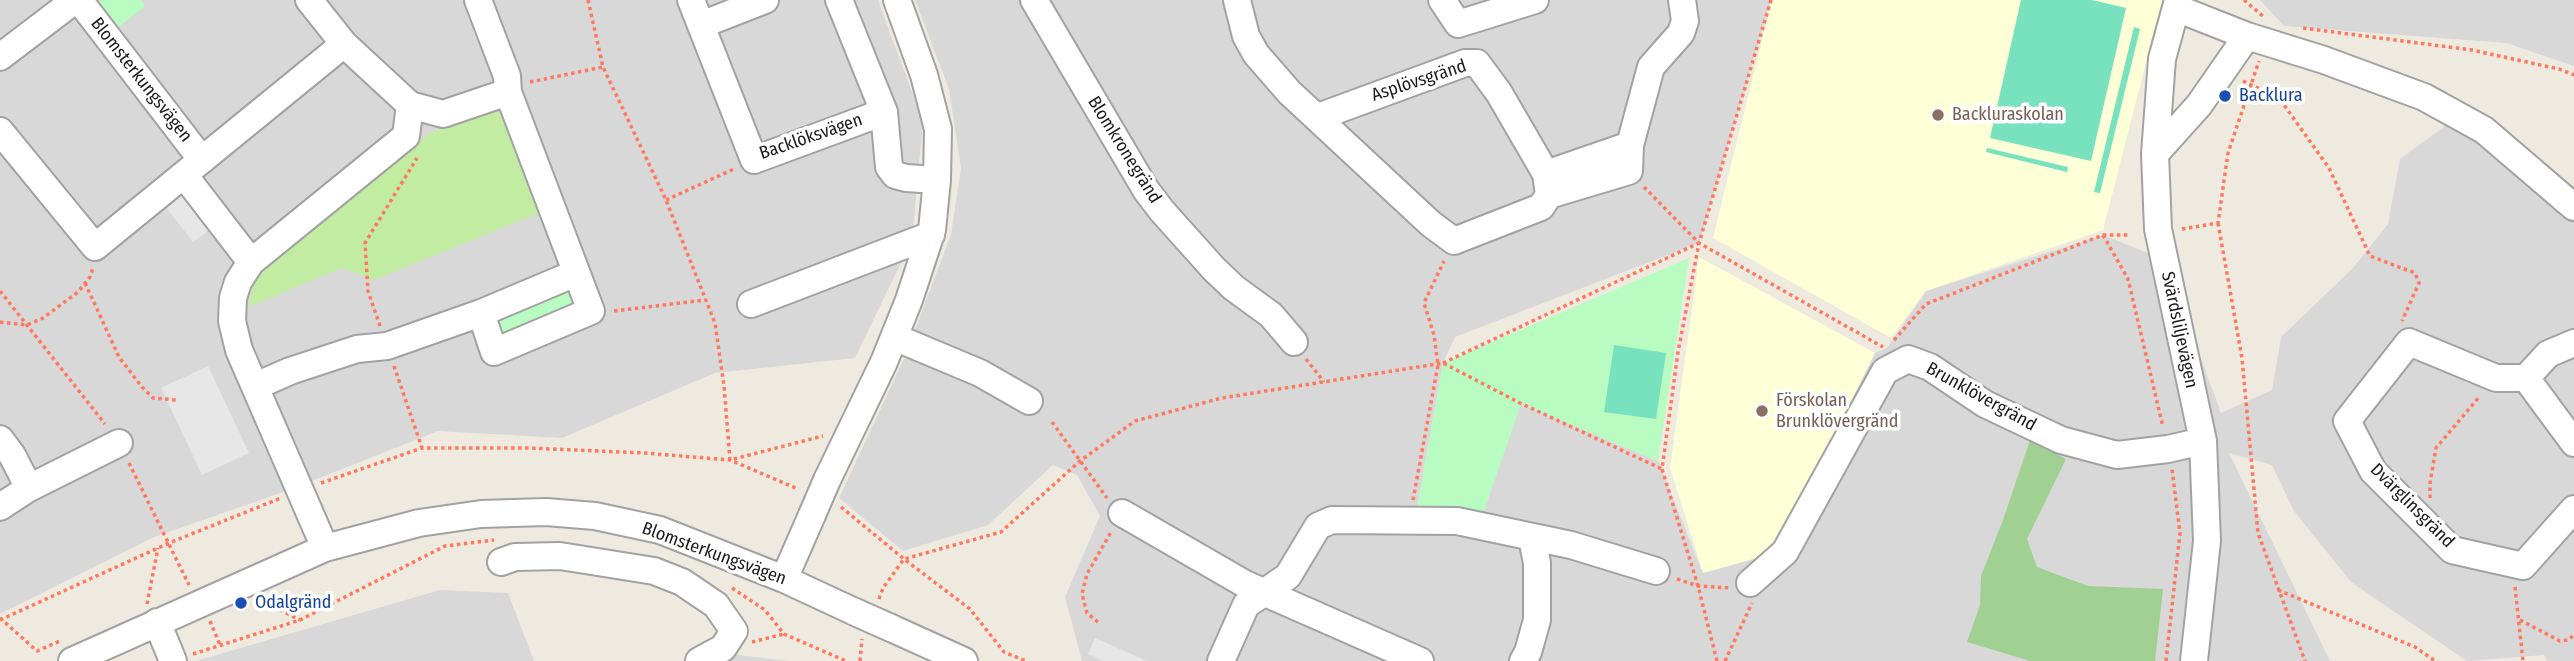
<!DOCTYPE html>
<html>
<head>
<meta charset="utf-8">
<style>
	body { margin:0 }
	canvas { display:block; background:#eeeae0 }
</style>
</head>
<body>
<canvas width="2574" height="661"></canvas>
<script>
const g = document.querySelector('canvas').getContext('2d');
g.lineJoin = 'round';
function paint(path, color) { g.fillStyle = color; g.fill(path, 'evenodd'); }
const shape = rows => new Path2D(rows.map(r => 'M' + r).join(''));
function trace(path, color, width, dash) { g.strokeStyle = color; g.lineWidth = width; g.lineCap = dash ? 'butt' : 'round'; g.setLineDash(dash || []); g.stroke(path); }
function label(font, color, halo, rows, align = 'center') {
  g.font = font + ' "Fira Sans Condensed",sans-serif'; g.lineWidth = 7; g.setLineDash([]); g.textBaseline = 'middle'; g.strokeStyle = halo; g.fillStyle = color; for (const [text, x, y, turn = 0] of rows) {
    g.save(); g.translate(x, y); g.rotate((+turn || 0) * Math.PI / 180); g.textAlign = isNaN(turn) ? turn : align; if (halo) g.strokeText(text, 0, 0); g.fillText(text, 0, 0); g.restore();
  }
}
paint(shape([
	[0,0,878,0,923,122,912,240,855,358,715,373,562,438,438,431,289,490,154,537,0,614],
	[915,0,1771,0,1699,243,1455,337,1443,363,1416,514,1482,517,1520,403,1658,461,1703,573,1775,552,1875,353,1887,348,1926,291,2103,235,2165,260,2221,413,2272,390,2281,337,2353,268,2388,224,2400,159,2453,120,2574,188,2574,661,2547,661,2544,655,2467,661,2351,582,2294,511,2272,465,2229,453,2330,661,1082,661,1065,597,1100,516,1077,475,1053,465,988,525,903,551,839,498,903,361,951,235,961,168,949,89],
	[2260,0,2574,0,2574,66,2506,43,2284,26],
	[440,590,508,593,534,661,196,661],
	[737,655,789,661,721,661]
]), '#d9d8d8');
paint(shape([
	[1772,0,2162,0,2103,230,1926,291,1891,338,1713,238],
	[1699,257,1875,353,1775,553,1703,573,1670,468]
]), '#fdffd7');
paint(shape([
	[502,105,546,210,374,280,342,268,248,307,254,284,267,264,424,137,459,117]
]), '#c2eca1');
paint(shape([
	[2030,440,2066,459,2027,539,2037,567,2088,586,2163,589,2155,661,2030,661,1967,642,1980,605,1981,576,2003,520]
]), '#a0d092');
paint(shape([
	[102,0,141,0,145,6,119,27,99,2],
	[1689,258,1658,461,1521,404,1482,517,1416,515,1443,363],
	[573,281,584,309,503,342,492,314]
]), '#b8fcc2');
paint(shape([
	[2021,0,2092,0,2126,8,2091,161,1990,138],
	[2134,27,2140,29,2100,193,2094,192],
	[1987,148,2068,167,2067,172,1986,152],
	[1614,345,1666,353,1656,419,1604,412]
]), '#78e2bf');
paint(shape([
	[184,175,220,222,193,242,157,196],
	[208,366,249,453,202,475,161,388],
	[1095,638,1147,661,1104,661,1088,654]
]), '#e7e7e7');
const minor = shape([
	[79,0,202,160],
	[309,0,344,44,410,105,443,114,508,92],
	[691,0,754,160,884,112],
	[839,0,884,112,889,167,895,175,906,178,937,180],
	[1034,0,1146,190,1162,211,1214,269,1234,288,1271,315,1294,342],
	[1237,0,1246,36,1256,54,1289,92,1431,224,1454,241,1541,207,1549,195,1546,174,1499,93,1477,63,1465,63,1318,117],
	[1442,0,1458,24,1535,0],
	[2178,0,2162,59,2155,154,2158,229,2203,441,2207,541,2194,661],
	[2176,8,2247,36,2324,60,2424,97,2484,130,2574,207],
	[701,25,765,0],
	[0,57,75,0],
	[0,131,95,247,344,44],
	[2155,154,2199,105,2247,36],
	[1546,174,1630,145,1651,67,1681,33,1685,21,1682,0],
	[184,175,251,262],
	[1549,195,1629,171,1630,145],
	[751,304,931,235],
	[481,313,576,273],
	[894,337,980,373,1029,401],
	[2574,343,2548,354,2526,378,2496,378,2409,342,2347,421,2373,471,2452,550,2523,566,2574,509],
	[2526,378,2574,443],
	[256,386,290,371,357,349,387,346,481,313,494,352,591,311,508,92,507,76,478,0],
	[0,439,12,455,29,488],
	[827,480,884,362,909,300,932,230,937,180,938,129,924,75,897,0],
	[0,507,29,488,119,443],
	[1122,513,1245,584,1420,661],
	[325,548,239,350,232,321,233,298,238,282,251,262,406,136,410,105],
	[501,562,515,557,560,556,654,571,682,582,716,605,734,631,723,648,699,661],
	[784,579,812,515],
	[1750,583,1785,552,1885,371,1908,359,1930,367,1985,404,2061,440,2117,455,2168,449,2203,441],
	[157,622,173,661],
	[891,628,964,661],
	[72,661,325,548,419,523,481,514,546,512,595,516,660,530,784,579,855,612],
	[1221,661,1246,605,1288,576,1318,526,1332,520,1457,521,1571,545,1656,571],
	[1523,661,1528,652,1537,620,1537,563,1532,538]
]);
trace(minor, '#a2a2a2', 30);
trace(shape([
	[588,0,603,67,666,200,715,323,724,386,730,460,823,436],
	[2244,0,2264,17],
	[2303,28,2472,50,2559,69,2574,75],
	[2243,81,2279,98,2329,168,2370,256,2415,273,2419,283,2402,321],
	[530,82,603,67],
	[1644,187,1699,243,1883,347],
	[666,200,734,169],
	[2218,223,2242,358,2258,533,2305,661],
	[2182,229,2218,223,2228,153,2259,61],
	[2103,235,2128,279,2163,427],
	[85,283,119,357,142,387,153,398,176,400],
	[0,291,105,424],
	[614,311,705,300],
	[0,322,27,325,43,318,78,292,90,277,93,268],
	[380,326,368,291,365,243,417,158],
	[1894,340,1926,304,2103,235,2129,235],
	[1306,359,1324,382],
	[1443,363,1699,243],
	[394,366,422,448],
	[1052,422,1107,498],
	[129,463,189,585],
	[321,483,422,448,529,448,644,453,730,460,798,489],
	[2430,498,2430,483,2436,448,2480,396],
	[1413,500,1438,365,1434,335,1424,303,1444,261],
	[841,507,904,559,970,609,1004,652,1026,661],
	[1677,579,1698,586,1731,588],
	[2515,587,2523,661],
	[732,588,765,610,784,634,846,661],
	[2278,590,2415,647,2435,661],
	[879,599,883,588,904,559,1001,532,1080,461,1135,421,1222,398,1443,363,1520,403,1662,469],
	[261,600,300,620],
	[147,604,158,548],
	[0,618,37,651,60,641],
	[0,620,169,543,281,498],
	[2520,620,2560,641,2568,640,2574,635],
	[210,621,220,645],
	[1098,622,1087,613,1082,594,1087,574,1111,532],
	[752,642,784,634],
	[193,654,300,620,445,546,494,540],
	[860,661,862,639],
	[1717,661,1698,586,1662,469,1678,352,1699,243,1771,0],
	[1725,661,1752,603],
	[2166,661,2180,533,2172,469]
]), '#ff795f', 3.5, [3.5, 3.5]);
trace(minor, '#fff', 26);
const minorBridge = shape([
	[812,515,827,480],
	[855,612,891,628]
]);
trace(minorBridge, '#a2a2a2', 30, []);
trace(minorBridge, '#fff', 26);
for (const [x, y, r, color] of [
	[2225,96,7,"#1a4fb4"],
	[1938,115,7,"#8d6e63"],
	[1762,411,7,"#8d6e63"],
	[241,603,7,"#1a4fb4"]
]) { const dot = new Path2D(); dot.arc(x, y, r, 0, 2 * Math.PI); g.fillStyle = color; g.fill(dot); trace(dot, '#fff', 2.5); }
label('18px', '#1b1b1b', '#fff', [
	["Blomsterkungsvägen",141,80,52],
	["Asplövsgränd",1419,81,-18],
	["Backlöksvägen",811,137,-19],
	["Blomkronegränd",1124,150,58],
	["Svärdsliljevägen",2179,330,78],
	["Brunklövergränd",1981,397,29],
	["Dvärglinsgränd",2412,506,45],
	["Blomsterkungsvägen",714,554,20]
]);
label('18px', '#164399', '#fff', [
	["Backlura",2239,96],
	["Odalgränd",255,603]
], 'left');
label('18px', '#785e54', '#fff', [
	["Backluraskolan",1952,115],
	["Förskolan",1776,401],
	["Brunklövergränd",1776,422]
], 'left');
</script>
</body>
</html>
